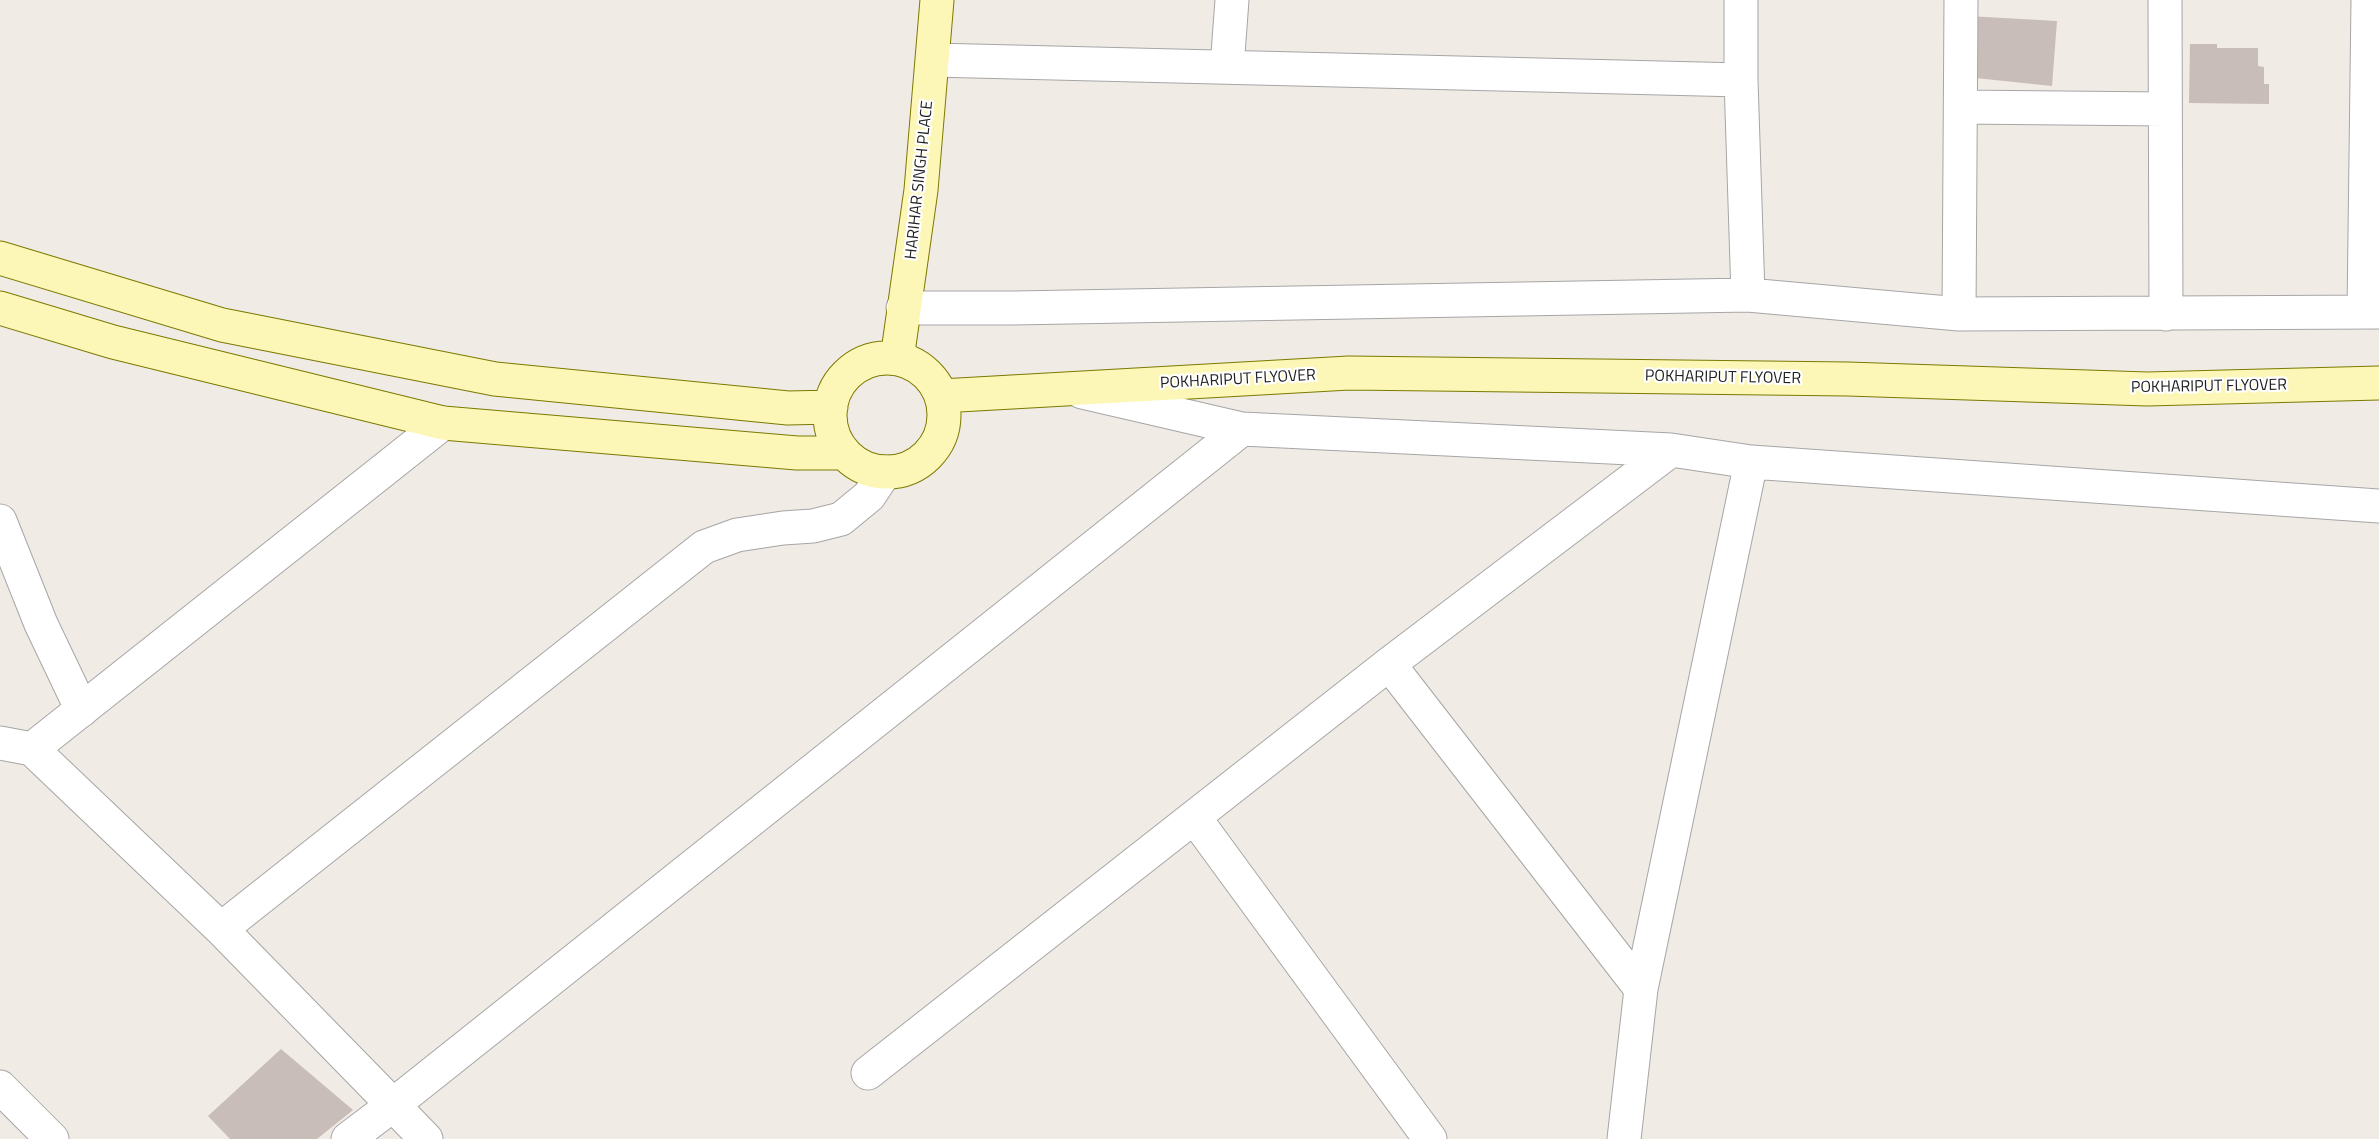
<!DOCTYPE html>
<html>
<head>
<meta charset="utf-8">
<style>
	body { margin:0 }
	canvas { display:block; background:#f0ebe5 }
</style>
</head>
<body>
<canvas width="2379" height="1139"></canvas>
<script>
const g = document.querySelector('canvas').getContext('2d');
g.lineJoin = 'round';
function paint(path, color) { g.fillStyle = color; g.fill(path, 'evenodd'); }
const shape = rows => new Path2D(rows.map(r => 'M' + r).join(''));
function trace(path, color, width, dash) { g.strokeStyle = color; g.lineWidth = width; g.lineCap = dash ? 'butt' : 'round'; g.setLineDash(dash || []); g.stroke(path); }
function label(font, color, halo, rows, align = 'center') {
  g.font = font + ' "Titillium Web",sans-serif'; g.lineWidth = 4.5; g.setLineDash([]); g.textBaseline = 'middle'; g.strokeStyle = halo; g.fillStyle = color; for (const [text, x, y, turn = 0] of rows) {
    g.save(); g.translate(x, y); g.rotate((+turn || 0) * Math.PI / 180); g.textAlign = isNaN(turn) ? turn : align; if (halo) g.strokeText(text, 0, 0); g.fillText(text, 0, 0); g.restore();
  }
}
paint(shape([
	[1968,16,2057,21,2052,86,1966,77],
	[2190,44,2217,44,2217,48,2258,48,2258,66,2264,67,2264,84,2269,84,2269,104,2189,103],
	[281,1049,353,1110,317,1139,230,1139,208,1116]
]), '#c8bdb8');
const street = shape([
	[1741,0,1741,80,1748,295],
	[2165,0,2166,314],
	[933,60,1741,80],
	[1227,67,1232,0],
	[1961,107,2164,109],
	[903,308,1013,308,1748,295,1959,314,2379,312],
	[2364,312,2368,0],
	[1959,314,1961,0],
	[1242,429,1671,450,1751,462,2379,506],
	[0,521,41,624,82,710],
	[1389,664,1641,989],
	[0,743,32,749,443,423],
	[32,749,221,929,393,1105,1242,429,1082,392],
	[1194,817,1430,1139],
	[221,929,704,547,737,535,783,528,813,526,841,519,869,496,885,472],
	[868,1073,1389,664,1671,450],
	[0,1087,52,1139],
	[348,1139,393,1105,426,1139],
	[1624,1139,1641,989,1751,462]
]);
const secondary = shape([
	[0,258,222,325,495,379,788,408,831,407],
	[0,308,113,342,443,423,797,453,842,453],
	'830 415a57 57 0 1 1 114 0a57 57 0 1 1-114 0Z',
	[897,359,921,190,937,0],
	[941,396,1349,373,1848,379,2147,389,2379,383]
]);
trace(street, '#a6a6a6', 35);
trace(secondary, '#7b7a01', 35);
trace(street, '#fff', 33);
trace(secondary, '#fcf7b7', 33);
label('16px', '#1f1f1f', '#fff', [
	["HARIHAR SINGH PLACE",920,180,-84],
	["POKHARIPUT FLYOVER",1723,378,1],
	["POKHARIPUT FLYOVER",1238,380,-3],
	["POKHARIPUT FLYOVER",2209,387,-1]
]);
</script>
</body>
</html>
